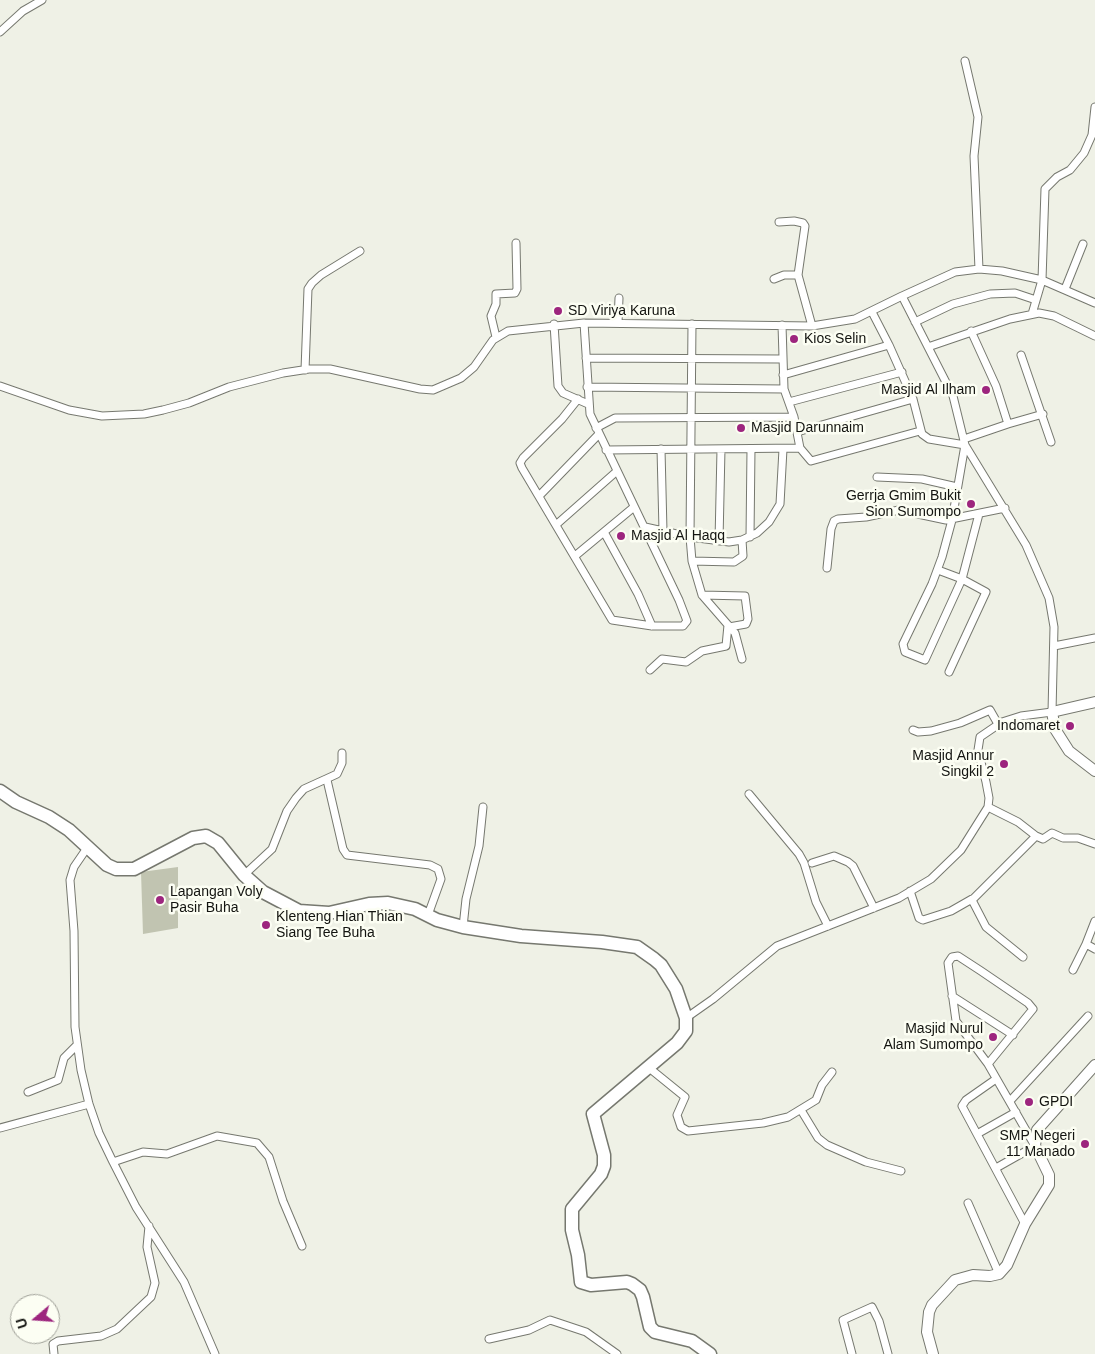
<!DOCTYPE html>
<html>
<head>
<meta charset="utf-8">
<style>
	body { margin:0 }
	#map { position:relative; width:1095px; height:1354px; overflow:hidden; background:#eff1e6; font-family:Helvetica,sans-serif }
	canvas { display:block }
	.north { position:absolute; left:10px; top:1294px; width:50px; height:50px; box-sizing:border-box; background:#fcfef3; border:1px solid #9fa098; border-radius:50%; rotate:252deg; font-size:14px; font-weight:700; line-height:20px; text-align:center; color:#131410 }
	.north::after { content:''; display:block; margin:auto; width:18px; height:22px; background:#9d257e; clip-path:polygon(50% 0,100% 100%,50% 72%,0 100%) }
</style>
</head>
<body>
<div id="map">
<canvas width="1095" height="1354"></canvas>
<div class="north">U</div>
</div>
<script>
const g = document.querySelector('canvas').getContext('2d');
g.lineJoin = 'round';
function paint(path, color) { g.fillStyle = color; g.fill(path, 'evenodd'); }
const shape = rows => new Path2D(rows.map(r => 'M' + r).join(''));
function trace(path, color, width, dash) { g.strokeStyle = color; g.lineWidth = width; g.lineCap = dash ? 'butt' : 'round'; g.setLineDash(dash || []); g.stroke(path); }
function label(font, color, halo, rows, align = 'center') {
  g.font = font + ' Helvetica,sans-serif'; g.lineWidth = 5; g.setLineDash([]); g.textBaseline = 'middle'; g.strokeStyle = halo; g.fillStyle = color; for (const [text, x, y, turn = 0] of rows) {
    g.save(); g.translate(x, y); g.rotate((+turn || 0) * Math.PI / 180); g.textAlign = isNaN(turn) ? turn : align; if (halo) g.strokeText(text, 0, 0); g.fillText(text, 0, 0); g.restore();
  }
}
paint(shape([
	[178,867,178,928,143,934,141,872]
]), '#c1c4b1');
const street = shape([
	[0,32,23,11,42,0],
	[965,61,978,117,974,156,979,269],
	[779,222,794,221,803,223,805,226,798,275],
	[774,279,784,275,798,275,812,326],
	[1065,289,1083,244],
	[902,296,955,272,979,269,1002,271,1042,280,1095,303],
	[872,312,889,345],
	[1032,314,1042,280,1045,189,1057,177,1070,170,1084,153,1092,135,1095,107],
	[915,322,953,304,990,294,1015,293,1036,300],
	[618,323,619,298],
	[554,324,558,386,563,393,588,404],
	[692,324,690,537,692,561,702,595,735,633,742,659],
	[496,337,491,316,496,304,496,294,515,293,517,289,516,243],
	[1021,355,1051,442],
	[586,358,782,359],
	[305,370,308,289,312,283,321,275,360,251],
	[783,375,889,345,913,399,922,434,929,439,965,445,952,520,942,557,932,584,903,644,905,652,925,660,962,579,979,514],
	[0,386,69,410,102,416,144,414,163,410,189,403,229,387,283,373,309,369,330,369,420,389,433,390,461,378,474,367,493,340,508,331,584,323,812,326,855,319,902,296,928,347],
	[587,387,784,389],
	[578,399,562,419,523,458,520,463,522,468,612,620,652,626,683,626,687,621,679,600,590,414,584,323],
	[789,402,902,372],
	[1008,424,1043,414],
	[596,428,615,418,794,417],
	[797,432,913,399],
	[964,439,1008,424,996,386,971,331],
	[800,448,811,461,920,431],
	[661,449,663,531],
	[606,450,800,448,794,417,784,389,782,325],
	[877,477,922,479,957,487],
	[540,495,599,434],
	[557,524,617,471],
	[645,527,690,537,729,542,742,540,757,533,769,522,780,504,783,449],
	[604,532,638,594,652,626],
	[750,537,751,449],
	[719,541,721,449],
	[575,556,634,507],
	[692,561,734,562,743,556,742,540],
	[827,568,831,529,834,521,838,519,866,517,899,510,946,520,1005,508],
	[938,570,962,579,986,592,949,672],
	[702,595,745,596,748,619,746,624,729,627],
	[1054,646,1095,638],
	[650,670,662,659,686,662,702,651,726,646,728,625],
	[913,730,918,732,931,731,960,723,990,710,998,724],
	[327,780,343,849,347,855,430,865,438,869,441,879,428,915],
	[749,794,799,854,804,863,816,902,828,926],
	[988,807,1018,822,1036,836,972,900,986,927,1023,957],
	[1036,836,1043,839,1052,833,1063,838,1078,838,1095,844],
	[87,848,74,867,70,880,74,931,75,1027,81,1070,89,1104,99,1133,113,1162,136,1207,184,1282,215,1354],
	[812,863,834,856,848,862,853,866,874,908],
	[244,875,272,849,287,811,296,798,304,789,337,774,342,763,342,753],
	[910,891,919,918,923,920,951,911,972,899],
	[1095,921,1086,944,1095,949],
	[463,927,466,899,479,846,483,807],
	[1073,970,1086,944],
	[952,996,1013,1035],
	[686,1018,713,999,777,946,899,898,931,879,961,850,988,807,989,798,986,782,978,750,980,737,1002,722,1021,716,1052,712,1054,627,1049,598,1026,545,965,445,953,396,928,347,1010,319,1039,313,1054,316,1095,336],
	[988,1064,1033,1009,1028,1003,981,971,958,956,952,957,948,963,956,1021,988,1064,1035,1146,996,1168],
	[648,1067,685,1097,677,1115,681,1127,688,1131,763,1123,788,1117,816,1100,822,1085,832,1072],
	[996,1079,966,1100,962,1106,1025,1224],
	[28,1092,58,1080,64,1058,77,1045],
	[1010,1101,1088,1016],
	[801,1110,818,1138,827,1145,866,1162,901,1171],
	[0,1128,89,1104],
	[977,1134,1016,1112],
	[113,1162,143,1152,167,1154,217,1136,257,1143,269,1157,283,1201,302,1246],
	[968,1203,999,1274],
	[489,1339,529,1330,550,1320,586,1332,617,1354],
	[54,1354,53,1344,58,1341,101,1336,117,1329,151,1297,155,1283,147,1247,149,1226],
	[852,1354,843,1320,872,1307,879,1321,888,1354]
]);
const secondary = shape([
	[1095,702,1052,712,1055,729,1069,751,1095,771],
	[933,1354,927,1332,929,1312,932,1305,955,1280,973,1275,990,1276,999,1274,1007,1265,1025,1224,1049,1185,1049,1175,1035,1146,1037,1130,1095,1065]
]);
const highway = shape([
	[0,791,16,802,49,817,69,830,107,865,116,869,134,869,193,838,206,836,218,843,244,875,263,892,299,911,329,913,369,904,388,903,415,909,437,920,463,927,521,936,602,942,637,947,654,959,661,965,676,989,686,1018,686,1031,677,1043,593,1114,604,1155,604,1166,601,1174,572,1209,572,1230,578,1255,581,1282,591,1285,627,1282,632,1284,640,1290,643,1297,650,1327,655,1332,692,1341,710,1354]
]);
trace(street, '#76786f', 9);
trace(secondary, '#76786f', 12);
trace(highway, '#76786f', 15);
trace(street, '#fff', 7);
trace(secondary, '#fff', 10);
trace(highway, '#fff', 12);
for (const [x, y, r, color] of [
	[558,311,5,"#9d257e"],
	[794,339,5,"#9d257e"],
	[986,390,5,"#9d257e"],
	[741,428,5,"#9d257e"],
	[971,504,5,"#9d257e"],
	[621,536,5,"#9d257e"],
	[1070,726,5,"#9d257e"],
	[1004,764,5,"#9d257e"],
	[160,900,5,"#9d257e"],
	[266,925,5,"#9d257e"],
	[993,1037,5,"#9d257e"],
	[1029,1102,5,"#9d257e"],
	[1085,1144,5,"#9d257e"]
]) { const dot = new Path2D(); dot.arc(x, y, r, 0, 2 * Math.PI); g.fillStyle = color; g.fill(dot); trace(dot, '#fcfef3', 2); }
label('14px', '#131410', '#fcfef3', [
	["SD Viriya Karuna",568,311],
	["Kios Selin",804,339],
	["Masjid Al Ilham",976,390,"right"],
	["Masjid Darunnaim",751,428],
	["Gerrja Gmim Bukit",961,496,"right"],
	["Sion Sumompo",961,512,"right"],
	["Masjid Al Haqq",631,536],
	["Indomaret",1060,726,"right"],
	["Masjid Annur",994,756,"right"],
	["Singkil 2",994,772,"right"],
	["Lapangan Voly",170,892],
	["Pasir Buha",170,908],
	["Klenteng Hian Thian",276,917],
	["Siang Tee Buha",276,933],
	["Masjid Nurul",983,1029,"right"],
	["Alam Sumompo",983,1045,"right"],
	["GPDI",1039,1102],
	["SMP Negeri",1075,1136,"right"],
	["11 Manado",1075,1152,"right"]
], 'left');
</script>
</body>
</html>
